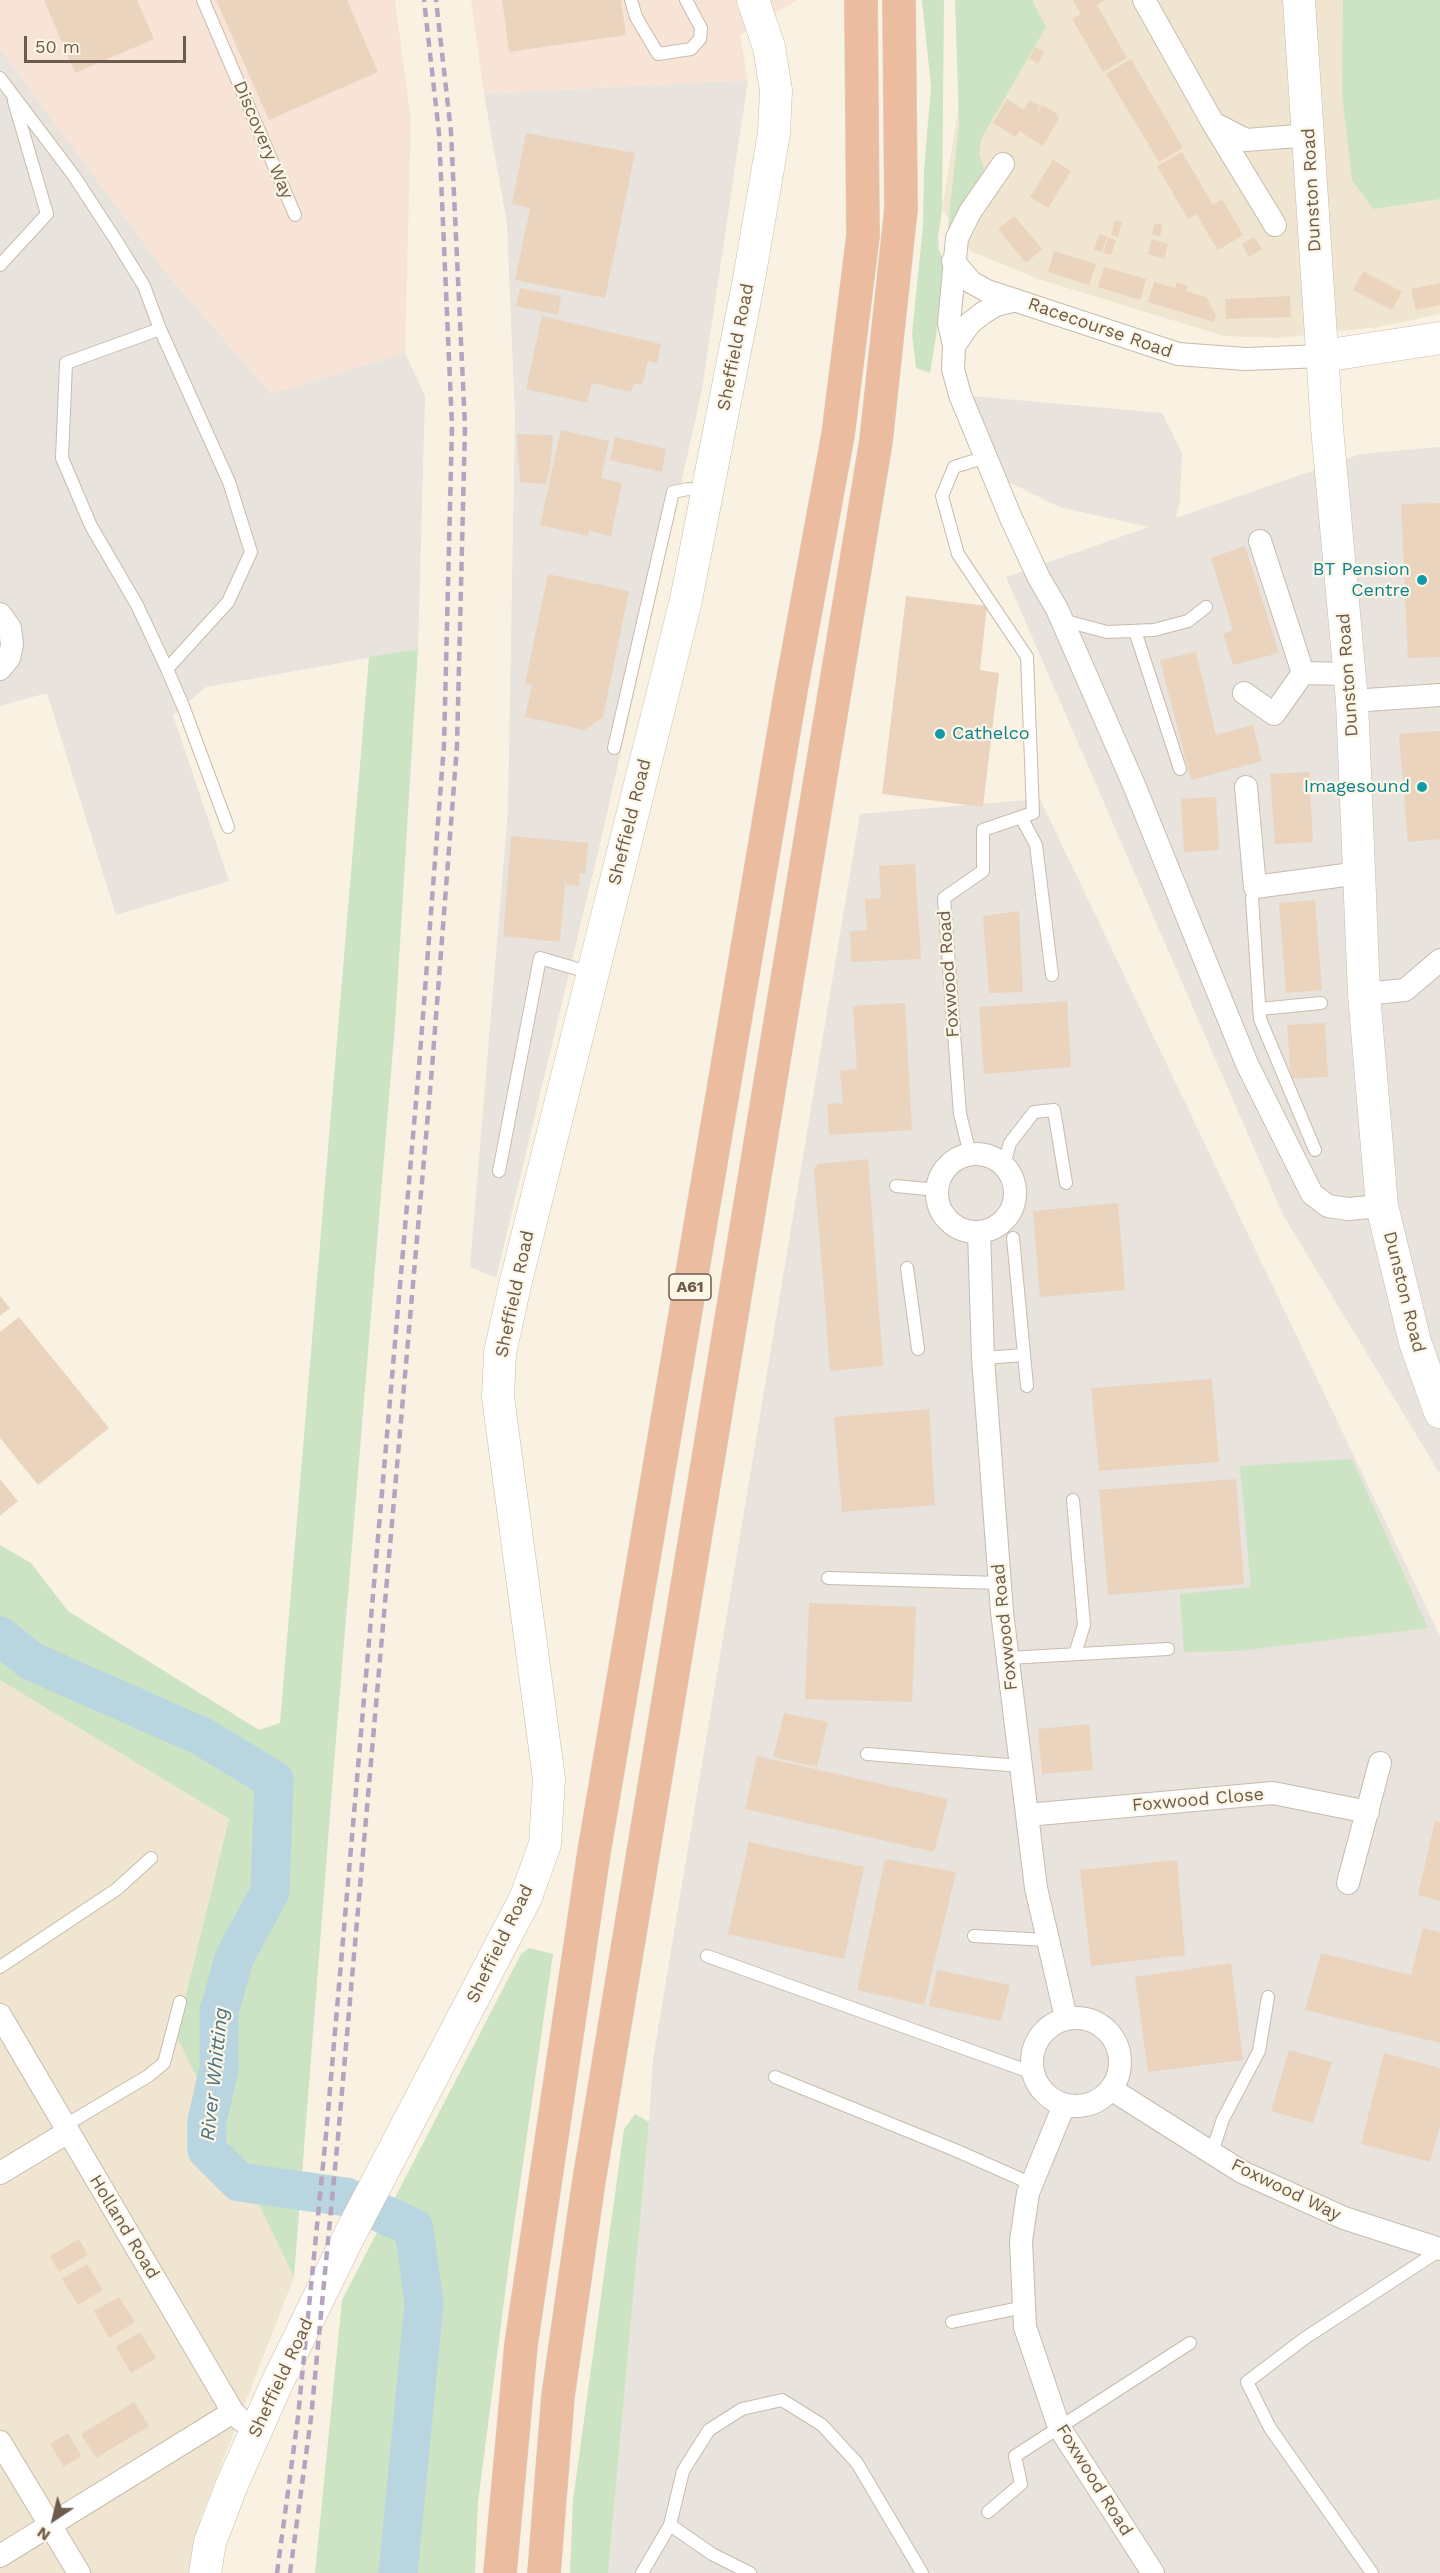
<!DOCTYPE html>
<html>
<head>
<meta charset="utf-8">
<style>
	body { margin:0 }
	#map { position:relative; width:1440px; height:2573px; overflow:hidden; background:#f9f2e2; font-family:"Work Sans",sans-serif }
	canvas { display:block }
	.north { position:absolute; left:24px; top:2489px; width:60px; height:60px; -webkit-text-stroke:4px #fcf6e7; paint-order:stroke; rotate:215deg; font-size:16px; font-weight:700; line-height:24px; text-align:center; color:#6d5b4c }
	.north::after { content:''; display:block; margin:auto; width:21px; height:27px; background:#6d5b4c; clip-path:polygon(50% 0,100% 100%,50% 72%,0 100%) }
	.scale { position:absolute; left:24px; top:36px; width:162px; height:27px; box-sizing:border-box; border:3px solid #6d5b4c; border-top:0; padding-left:8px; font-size:18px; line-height:21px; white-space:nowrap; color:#6d5b4c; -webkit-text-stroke:4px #fcf6e7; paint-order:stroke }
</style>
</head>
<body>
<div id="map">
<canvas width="1440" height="2573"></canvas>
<div class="north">N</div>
<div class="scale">50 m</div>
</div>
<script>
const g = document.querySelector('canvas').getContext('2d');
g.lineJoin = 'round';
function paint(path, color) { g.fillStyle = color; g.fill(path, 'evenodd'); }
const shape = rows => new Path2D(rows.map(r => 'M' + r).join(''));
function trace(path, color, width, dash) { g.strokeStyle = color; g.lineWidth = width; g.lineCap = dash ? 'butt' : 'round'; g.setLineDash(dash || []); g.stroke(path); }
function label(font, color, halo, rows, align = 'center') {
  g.font = font + ' "Work Sans",sans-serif'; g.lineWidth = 4.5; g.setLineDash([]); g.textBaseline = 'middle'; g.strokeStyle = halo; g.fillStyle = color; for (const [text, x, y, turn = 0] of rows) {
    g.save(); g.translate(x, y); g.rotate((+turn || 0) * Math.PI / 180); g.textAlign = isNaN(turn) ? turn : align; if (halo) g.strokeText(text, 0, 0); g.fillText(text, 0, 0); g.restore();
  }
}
paint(shape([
	[988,0,1440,0,1440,314,1378,327,1279,338,1224,336,1038,279,971,251,942,209,975,8],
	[0,1680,229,1819,176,2035,294,2277,201,2517,190,2573,0,2573]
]), '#efe5d1');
paint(shape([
	[0,0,395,0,411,120,405,353,271,394,162,268,0,49],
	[471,0,797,0,740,35,748,80,484,94]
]), '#f8e4d7');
paint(shape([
	[0,49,162,268,271,394,405,353,425,396,418,649,206,687,173,715,229,881,116,915,47,693,0,706],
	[748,80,702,390,603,831,496,1278,470,1267,508,810,515,416,507,224,484,94],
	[960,395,1162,413,1182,453,1180,500,1176,518,1361,454,1440,447,1440,1474,1283,1215,1006,577,1149,527,1059,507,1011,483,994,478],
	[1040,799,1440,1636,1440,2573,608,2573,649,2122,653,2059,860,814]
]), '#e8e3dc');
paint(shape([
	[922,0,944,0,942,209,938,238,939,250,947,269,930,373,916,368,912,334,923,225,924,170,931,87],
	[955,0,1032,0,1046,27,981,139,979,153,984,169,949,239,948,228,959,124],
	[1343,0,1440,0,1440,199,1373,209,1352,180,1342,93],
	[418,649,395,1025,333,1776,294,2277,176,2035,229,1819,0,1680,0,1545,31,1563,68,1611,259,1730,280,1723,369,657],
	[1352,1459,1428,1628,1238,1651,1184,1652,1180,1594,1251,1587,1240,1466],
	[529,1948,553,1954,512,2240,478,2502,475,2573,315,2573,342,2300,521,1954],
	[635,2114,649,2122,608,2573,570,2573,573,2500,624,2129]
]), '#cce4c3');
trace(shape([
	[0,1636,31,1661,201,1736,274,1780,270,1892,235,1956,219,2011,219,2069,207,2121,207,2150,239,2182,346,2197,414,2228,424,2304,398,2573]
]), '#b9d5df', 39);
paint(shape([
	[44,0,137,0,154,39,75,73],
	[216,0,347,0,378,72,269,120],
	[502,0,621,0,626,35,509,52],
	[1073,0,1105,0,1097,5,1127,58,1103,72,1072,19,1081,14],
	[1035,47,1044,52,1038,64,1029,59],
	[1131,59,1183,148,1159,162,1106,74],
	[1007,99,1024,110,1030,100,1040,106,1035,116,1042,105,1056,113,1059,118,1043,146,1019,131,1016,137,993,123],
	[526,133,635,153,605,298,515,280,530,208,512,204],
	[1182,152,1213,205,1222,199,1243,235,1218,250,1196,214,1188,219,1157,166],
	[1053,160,1071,171,1048,208,1030,197],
	[1014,216,1042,249,1026,263,998,229],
	[1115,220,1122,222,1118,237,1111,235],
	[1155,223,1163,225,1160,236,1152,234],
	[1099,234,1107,236,1102,252,1094,250],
	[1108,237,1116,240,1111,255,1103,253],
	[1254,237,1262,249,1249,257,1242,244],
	[1152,239,1168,244,1164,259,1148,254],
	[1054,251,1096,264,1089,285,1048,272],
	[1104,267,1146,279,1140,300,1098,287],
	[1363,271,1402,292,1392,310,1353,290],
	[1154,282,1175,288,1177,282,1188,286,1186,291,1206,297,1216,315,1214,322,1148,302],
	[1440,283,1440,305,1416,310,1411,289],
	[520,288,561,296,558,315,516,306],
	[1290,296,1291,317,1226,319,1225,299],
	[542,316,661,344,657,363,648,361,642,385,634,383,631,392,592,383,587,403,526,389],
	[561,430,609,441,601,478,622,483,611,536,589,531,588,536,540,525],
	[517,434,553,435,550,468,546,484,520,482],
	[615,437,666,449,662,472,610,460],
	[1440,503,1440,657,1408,658,1401,504],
	[1245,546,1279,653,1233,665,1223,634,1233,630,1211,558],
	[548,574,629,591,603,717,584,730,525,717,532,685,525,684],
	[906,596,987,606,980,670,999,673,983,807,882,794],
	[1196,652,1216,735,1253,725,1262,761,1191,780,1160,660],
	[1440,731,1440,839,1408,842,1399,734],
	[1309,772,1313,842,1275,844,1270,774],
	[1216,797,1219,850,1184,852,1181,799],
	[511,836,588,843,585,874,580,873,579,886,566,885,566,872,560,942,503,936],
	[915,864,921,959,851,962,850,931,867,930,865,899,881,898,879,866],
	[1315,900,1322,990,1286,993,1279,903],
	[1019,911,1023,992,989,993,983,916],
	[1067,1001,1071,1067,984,1074,979,1007],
	[905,1003,912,1130,829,1135,827,1104,843,1103,840,1071,857,1069,853,1006],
	[1325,1023,1328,1077,1291,1079,1287,1025],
	[868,1159,883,1366,830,1371,814,1168,817,1167,817,1164],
	[1118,1203,1125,1290,1040,1297,1033,1211],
	[0,1296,10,1308,0,1316],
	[19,1317,109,1428,38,1485,0,1438,0,1332],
	[1212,1379,1219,1462,1099,1471,1091,1388],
	[929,1409,935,1505,842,1512,834,1417],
	[0,1479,18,1501,0,1516],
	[1236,1479,1244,1584,1108,1595,1099,1490],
	[809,1603,916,1607,912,1702,805,1699],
	[784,1713,828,1722,817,1767,773,1757],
	[1089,1724,1093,1770,1042,1774,1038,1729],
	[757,1756,948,1799,934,1852,745,1809],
	[1435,1821,1440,1822,1440,1901,1418,1895],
	[749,1842,864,1867,844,1959,728,1934],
	[885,1859,956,1872,924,2005,857,1990],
	[1177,1860,1185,1955,1091,1966,1080,1870],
	[1423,1928,1440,1932,1440,2043,1305,2010,1321,1953,1411,1975],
	[1231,1963,1243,2060,1148,2072,1135,1977],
	[937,1970,1010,1985,1001,2021,929,2006],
	[1289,2050,1332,2062,1313,2123,1271,2111],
	[1384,2053,1440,2068,1440,2125,1430,2162,1361,2144],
	[79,2239,88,2255,59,2272,50,2256],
	[87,2264,103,2290,78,2305,62,2279],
	[119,2297,135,2322,109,2338,94,2311],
	[140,2332,156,2358,131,2373,116,2347],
	[134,2402,149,2426,96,2458,81,2434],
	[68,2433,81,2456,64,2467,50,2444]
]), '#ebd4bd');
const lane = shape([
	[203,0,295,215],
	[631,0,636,17,658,54,691,49,700,39,701,28,686,0],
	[0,78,74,176,117,242,144,286,160,329,66,363,62,458,91,526,137,605,167,669,183,706,228,827],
	[0,265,47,214,14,101],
	[160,329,229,482,251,552,228,602,167,669],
	[1062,620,1107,632,1154,630,1188,621,1206,607],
	[1135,631,1180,769],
	[614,748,673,492,688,489,706,491],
	[1021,817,1036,845,1052,975],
	[1255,887,1252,898,1260,1019,1315,1150],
	[1260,1009,1321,1003],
	[970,1154,960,1114,944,898,983,871,983,830,1033,813,1027,657,958,554,942,496,954,467,986,457],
	[1004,1164,1010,1143,1034,1112,1054,1110,1066,1183],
	[499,1171,540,958,591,973],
	[896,1186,937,1190],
	[1013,1238,1027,1386],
	[907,1268,918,1349],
	[983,1358,1024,1355],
	[1073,1500,1084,1625,1075,1654],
	[828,1578,1000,1583],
	[1008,1658,1168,1649],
	[867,1754,1021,1766],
	[974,1936,1047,1940],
	[707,1956,1033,2073],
	[0,1967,117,1889,151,1858],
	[775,2077,955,2150,1032,2184],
	[64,2126,148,2076,164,2063,180,2002],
	[1212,2152,1223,2119,1259,2051,1268,1997],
	[952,2322,1024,2307],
	[988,2512,1021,2484,1015,2456,1190,2343],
	[670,2525,712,2554,750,2573],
	[642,2573,670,2525,683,2471,709,2430,742,2409,782,2400,822,2425,857,2463,922,2573],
	[1372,2573,1270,2428,1247,2382,1305,2338,1440,2250]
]);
const street = shape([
	[1144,0,1213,123,1275,225],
	[1213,123,1246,140,1310,135],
	[1003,164,970,212,957,238,949,323,954,346,953,369,960,395,1011,518,1039,578,1057,609,1134,785,1247,1064,1312,1194,1328,1206,1348,1209,1382,1206],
	[953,261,971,282,987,291,1178,354,1245,359,1323,356],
	[954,346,970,323,983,313,996,305,1016,300],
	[0,614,10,628,12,645,9,658,0,669],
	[1303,673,1350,674],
	[1244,693,1274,714,1303,673,1260,541],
	[1352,701,1440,695],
	[1246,787,1255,887,1360,873],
	[1364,994,1405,990,1440,960],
	'937 1193a39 39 0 1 1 78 0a39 39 0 1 1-78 0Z',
	[979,1232,983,1358,1002,1612,1036,1888,1066,2018],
	[1027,1815,1273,1793,1368,1812],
	[1348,1883,1380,1763],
	[0,2015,233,2412,241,2420,259,2427],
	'1032 2062a44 44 0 1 1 88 0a44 44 0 1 1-88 0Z',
	[1111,2089,1242,2172,1344,2218,1440,2249],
	[1064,2105,1028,2193,1021,2241,1025,2327,1059,2427,1153,2573],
	[0,2173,68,2132],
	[0,2442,79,2573],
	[0,2556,233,2412]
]);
const secondary = shape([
	[1299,0,1327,428,1352,701,1364,994,1382,1206,1415,1342,1440,1412],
	[1323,356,1440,338],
	[205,2573,210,2542,231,2487,277,2383,348,2238,526,1897,545,1844,549,1779,498,1397,500,1353,515,1285,686,600,749,279,774,133,776,90,769,47,753,0]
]);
const highway = shape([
	[500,2573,521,2345,594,1852,791,690,838,435,863,236,861,0],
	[544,2573,558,2396,588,2187,876,441,901,209,899,0]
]);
trace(lane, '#c8bbab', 14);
trace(street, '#c8bbab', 24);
trace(secondary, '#cbbca9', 33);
trace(highway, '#d9d4d0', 34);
trace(lane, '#fff', 12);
trace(street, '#fff', 22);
trace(secondary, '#fff', 32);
trace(highway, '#ecbca0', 33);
trace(shape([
	[277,2573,298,2417,326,2135,419,1067,444,745,452,426,439,133,424,0],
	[290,2573,311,2418,338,2137,432,1068,457,746,465,426,451,132,436,0]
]), '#b6a3c0', 4.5, [9, 6]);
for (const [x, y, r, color] of [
	[1422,580,6,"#0f9aa8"],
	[940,734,6,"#0f9aa8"],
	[1422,787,6,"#0f9aa8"]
]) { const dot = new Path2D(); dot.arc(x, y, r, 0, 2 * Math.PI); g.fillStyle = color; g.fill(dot); trace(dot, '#fcf6e7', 2); }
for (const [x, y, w] of [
	[690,1287,42]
]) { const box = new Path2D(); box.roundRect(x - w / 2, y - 13, w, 26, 4.5); g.fillStyle = '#fcf6e7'; g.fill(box); trace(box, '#6d5b4c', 1.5); }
label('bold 16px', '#6d5b4c', null, [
	["A61",690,1287]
]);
label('18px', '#6d5b4c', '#fcf6e7', [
	["Discovery Way",263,140,67],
	["Dunston Road",1312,190,-93],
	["Racecourse Road",1100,328,19],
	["Sheffield Road",736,347,-79],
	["Dunston Road",1348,675,-94],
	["Sheffield Road",630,822,-76],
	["Foxwood Road",949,974,-94],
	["Dunston Road",1404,1292,76],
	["Sheffield Road",515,1294,-78],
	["Foxwood Road",1005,1627,-96],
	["Foxwood Close",1198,1800,-5],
	["Sheffield Road",500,1944,-64],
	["Foxwood Way",1286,2190,26],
	["Holland Road",124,2227,59],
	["Sheffield Road",281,2378,-65],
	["Foxwood Road",1094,2480,58]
]);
label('18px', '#0d838f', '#fcf6e7', [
	["BT Pension",1410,570],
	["Centre",1410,591],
	["Cathelco",952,734,"left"],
	["Imagesound",1410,787]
], 'right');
label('italic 20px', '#4c7484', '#fcf6e7', [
	["River Whitting",215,2074,-84]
]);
</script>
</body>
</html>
